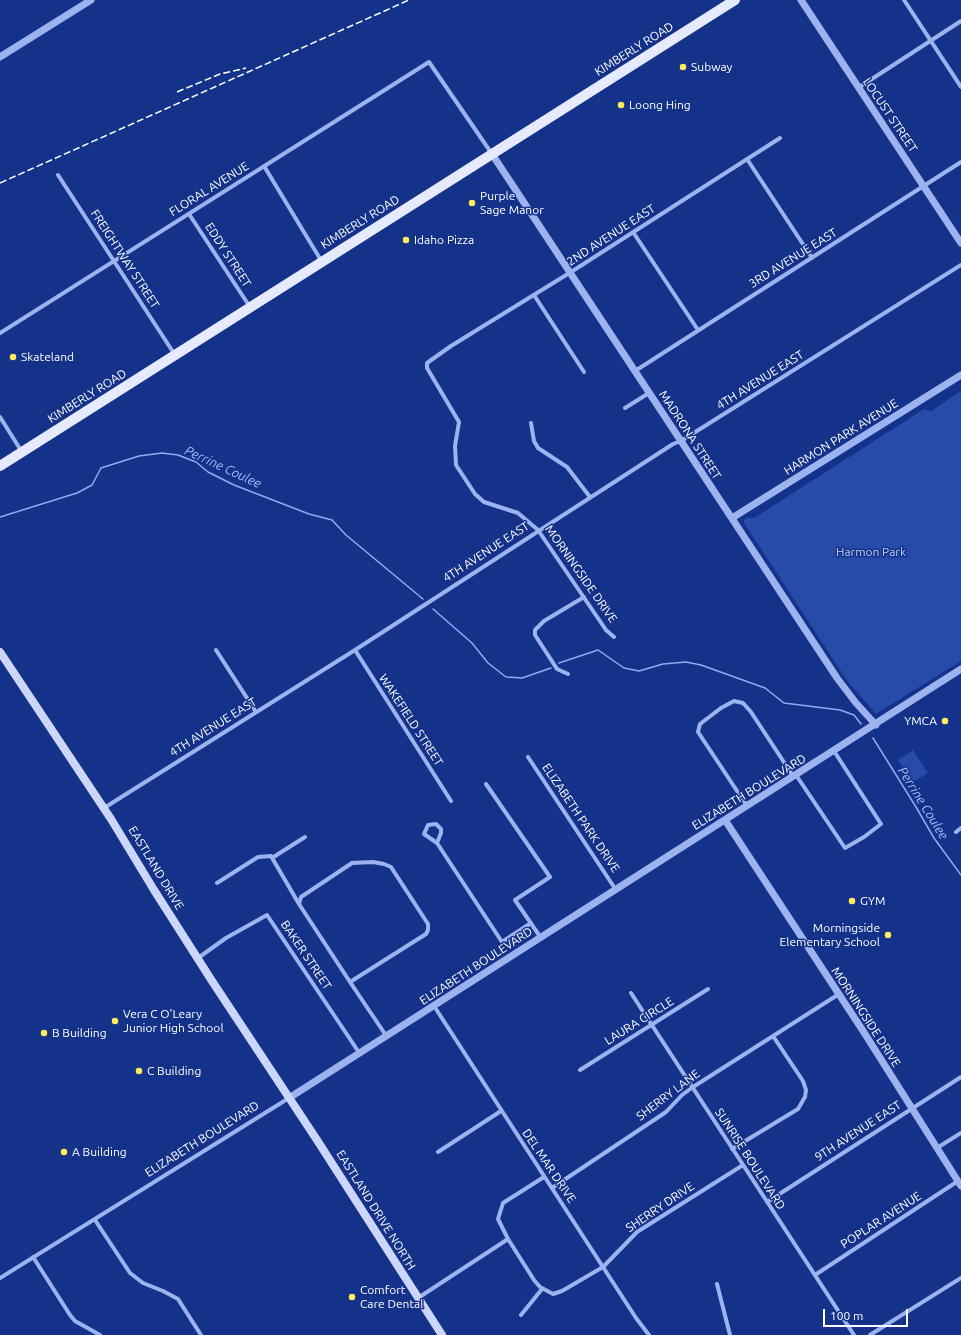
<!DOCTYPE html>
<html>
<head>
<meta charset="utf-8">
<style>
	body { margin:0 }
	#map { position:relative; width:961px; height:1335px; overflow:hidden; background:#15328a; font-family:Ubuntu,sans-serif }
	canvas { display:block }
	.scale { position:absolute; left:823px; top:1309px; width:85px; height:18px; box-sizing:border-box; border:2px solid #fff; border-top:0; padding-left:5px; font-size:12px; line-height:14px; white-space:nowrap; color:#fff; -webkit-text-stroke:3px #15328a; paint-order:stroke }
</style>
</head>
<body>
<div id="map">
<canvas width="961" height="1335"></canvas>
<div class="scale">100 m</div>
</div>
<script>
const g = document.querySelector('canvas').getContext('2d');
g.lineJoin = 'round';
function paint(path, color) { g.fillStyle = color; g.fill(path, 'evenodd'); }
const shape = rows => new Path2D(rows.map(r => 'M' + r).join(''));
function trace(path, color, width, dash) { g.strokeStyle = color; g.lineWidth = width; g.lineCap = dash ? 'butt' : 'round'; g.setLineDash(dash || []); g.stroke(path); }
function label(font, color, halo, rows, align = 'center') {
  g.font = font + ' Ubuntu,sans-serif'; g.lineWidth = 3; g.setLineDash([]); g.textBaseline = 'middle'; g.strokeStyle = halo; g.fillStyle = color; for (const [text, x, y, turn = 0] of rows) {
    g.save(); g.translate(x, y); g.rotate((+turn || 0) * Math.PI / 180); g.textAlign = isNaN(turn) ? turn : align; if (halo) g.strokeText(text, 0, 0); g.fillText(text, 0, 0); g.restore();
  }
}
paint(shape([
	[961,391,961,661,876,714,848,682,744,523,744,520,746,518,754,518,924,409,931,411],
	[913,750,928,773,913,782,898,760]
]), '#284aa8');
trace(shape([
	[0,517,77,493,92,485,101,468,139,456,162,453,178,455,196,462,208,472,234,485,309,514,332,520,346,535,423,599],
	[433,609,472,643,488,663,506,677,522,678,551,668],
	[559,663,598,650,624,668,639,671,663,664,686,662,701,665,765,688,784,703,840,710,854,715,861,724],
	[873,738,916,807,934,838,961,875]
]), '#8fabf2', 1.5);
trace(shape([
	[904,0,961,87],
	[858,88,961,21],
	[747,159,812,258],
	[264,166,322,262],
	[58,175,175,355],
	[189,214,250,307],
	[633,232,698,330],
	[534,295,584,372],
	[0,333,429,62,492,154],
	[635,371,961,162],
	[625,408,649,393],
	[0,417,22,452],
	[531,423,534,441,538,448,567,467,590,497],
	[614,637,606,630,538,530,518,513,484,502,475,494,456,465,455,446,459,422,427,368,427,363,451,346,571,272,780,138],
	[216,650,256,712],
	[355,650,451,801],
	[568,674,557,669,535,635,535,630,544,621,584,597],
	[528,757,616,890],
	[796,775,845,848,864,837,881,824,834,751],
	[486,784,550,877,515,900,541,938],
	[747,806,698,732,700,724,721,708,734,701,743,703,751,712,793,776],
	[104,808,355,650,673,444,681,441,961,265],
	[956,832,961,828],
	[437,843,441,833,441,829,436,824,428,825,424,834,437,843,502,942,531,923],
	[272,858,305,837],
	[217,883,258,857,271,856,299,904],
	[198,958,226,938,267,915,360,1054],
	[350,982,426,934,428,930,428,924,391,867,384,864,373,862,352,863,301,897,299,904,350,982,387,1037],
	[631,993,854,1335],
	[434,1006,636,1318,649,1335],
	[580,1070,708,989],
	[937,1148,961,1133],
	[732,1149,798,1109,805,1097,806,1090,803,1081,773,1036],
	[438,1152,501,1111],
	[544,1177,503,1203,498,1219,508,1239,534,1280,540,1287,553,1294,562,1291,603,1267,637,1232,743,1165],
	[552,1188,666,1112,682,1095,693,1087,839,994],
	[767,1202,961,1077],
	[95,1220,130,1273,143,1283,163,1291,178,1299,201,1335],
	[33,1257,70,1315,75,1321,100,1335],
	[815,1275,958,1181],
	[0,1278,289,1098],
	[717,1284,730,1335],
	[418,1298,508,1239],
	[521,1315,542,1289],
	[870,1335,961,1278]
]), '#9db3ef', 4);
trace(shape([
	[801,0,961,243],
	[0,57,91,0],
	[492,154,837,678,856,703,876,725],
	[732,518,961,375],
	[725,820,865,1034,961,1186],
	[289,1098,961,669]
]), '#9db3ef', 7);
trace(shape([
	[0,652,111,819,154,890,212,981,317,1140,442,1335]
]), '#cbd6fa', 8);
trace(shape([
	[0,466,735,0]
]), '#e5eaff', 10);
trace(shape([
	[177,92,220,74,246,68],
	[0,183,409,0]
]), '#fff', 1.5, [7, 3]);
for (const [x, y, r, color] of [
	[683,67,4,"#ffef5b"],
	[621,105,4,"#ffef5b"],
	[472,203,4,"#ffef5b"],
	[406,240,4,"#ffef5b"],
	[13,357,4,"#ffef5b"],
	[945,721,4,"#ffef5b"],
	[852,901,4,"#ffef5b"],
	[888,935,4,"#ffef5b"],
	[115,1021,4,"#ffef5b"],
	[44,1033,4,"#ffef5b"],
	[139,1071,4,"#ffef5b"],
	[64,1152,4,"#ffef5b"],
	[352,1297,4,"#ffef5b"]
]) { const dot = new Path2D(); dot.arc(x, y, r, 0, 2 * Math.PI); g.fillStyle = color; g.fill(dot); trace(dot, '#15328a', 1.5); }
label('12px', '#fff', '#15328a', [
	["KIMBERLY ROAD",634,49,-32],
	["LOCUST STREET",890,115,56],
	["FLORAL AVENUE",209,189,-32],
	["KIMBERLY ROAD",360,222,-32],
	["2ND AVENUE EAST",611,235,-33],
	["EDDY STREET",228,255,57],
	["3RD AVENUE EAST",793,258,-32],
	["FREIGHTWAY STREET",125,259,57],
	["4TH AVENUE EAST",760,380,-32],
	["KIMBERLY ROAD",87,396,-32],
	["MADRONA STREET",690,435,57],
	["HARMON PARK AVENUE",841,437,-32],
	["4TH AVENUE EAST",486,552,-33],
	["MORNINGSIDE DRIVE",581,574,55],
	["WAKEFIELD STREET",411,720,57],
	["4TH AVENUE EAST",213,727,-32],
	["ELIZABETH BOULEVARD",749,792,-32],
	["ELIZABETH PARK DRIVE",581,818,56],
	["EASTLAND DRIVE",156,868,59],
	["BAKER STREET",306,955,56],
	["ELIZABETH BOULEVARD",476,966,-33],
	["MORNINGSIDE DRIVE",866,1017,57],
	["LAURA CIRCLE",639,1021,-32],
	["SHERRY LANE",668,1095,-37],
	["9TH AVENUE EAST",858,1131,-33],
	["ELIZABETH BOULEVARD",202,1139,-32],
	["SUNRISE BOULEVARD",750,1159,57],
	["DEL MAR DRIVE",549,1166,56],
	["SHERRY DRIVE",660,1207,-34],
	["EASTLAND DRIVE NORTH",376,1210,58],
	["POPLAR AVENUE",881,1220,-33]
]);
label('12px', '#fff', '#15328a', [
	["Subway",691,67],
	["Loong Hing",629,105],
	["Purple",480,196],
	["Sage Manor",480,210],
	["Idaho Pizza",414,240],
	["Skateland",21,357],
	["YMCA",937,721,"right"],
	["GYM",860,901],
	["Morningside",880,928,"right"],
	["Elementary School",880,942,"right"],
	["Vera C O'Leary",123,1014],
	["Junior High School",123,1028],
	["B Building",52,1033],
	["C Building",147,1071],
	["A Building",72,1152],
	["Comfort",360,1290],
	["Care Dental",360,1304]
], 'left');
label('12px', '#c3d2fb', '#15328a', [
	["Harmon Park",871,552]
]);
label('italic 13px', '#a9bef6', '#15328a', [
	["Perrine Coulee",223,467,25],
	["Perrine Coulee",923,803,58]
]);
</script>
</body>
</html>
